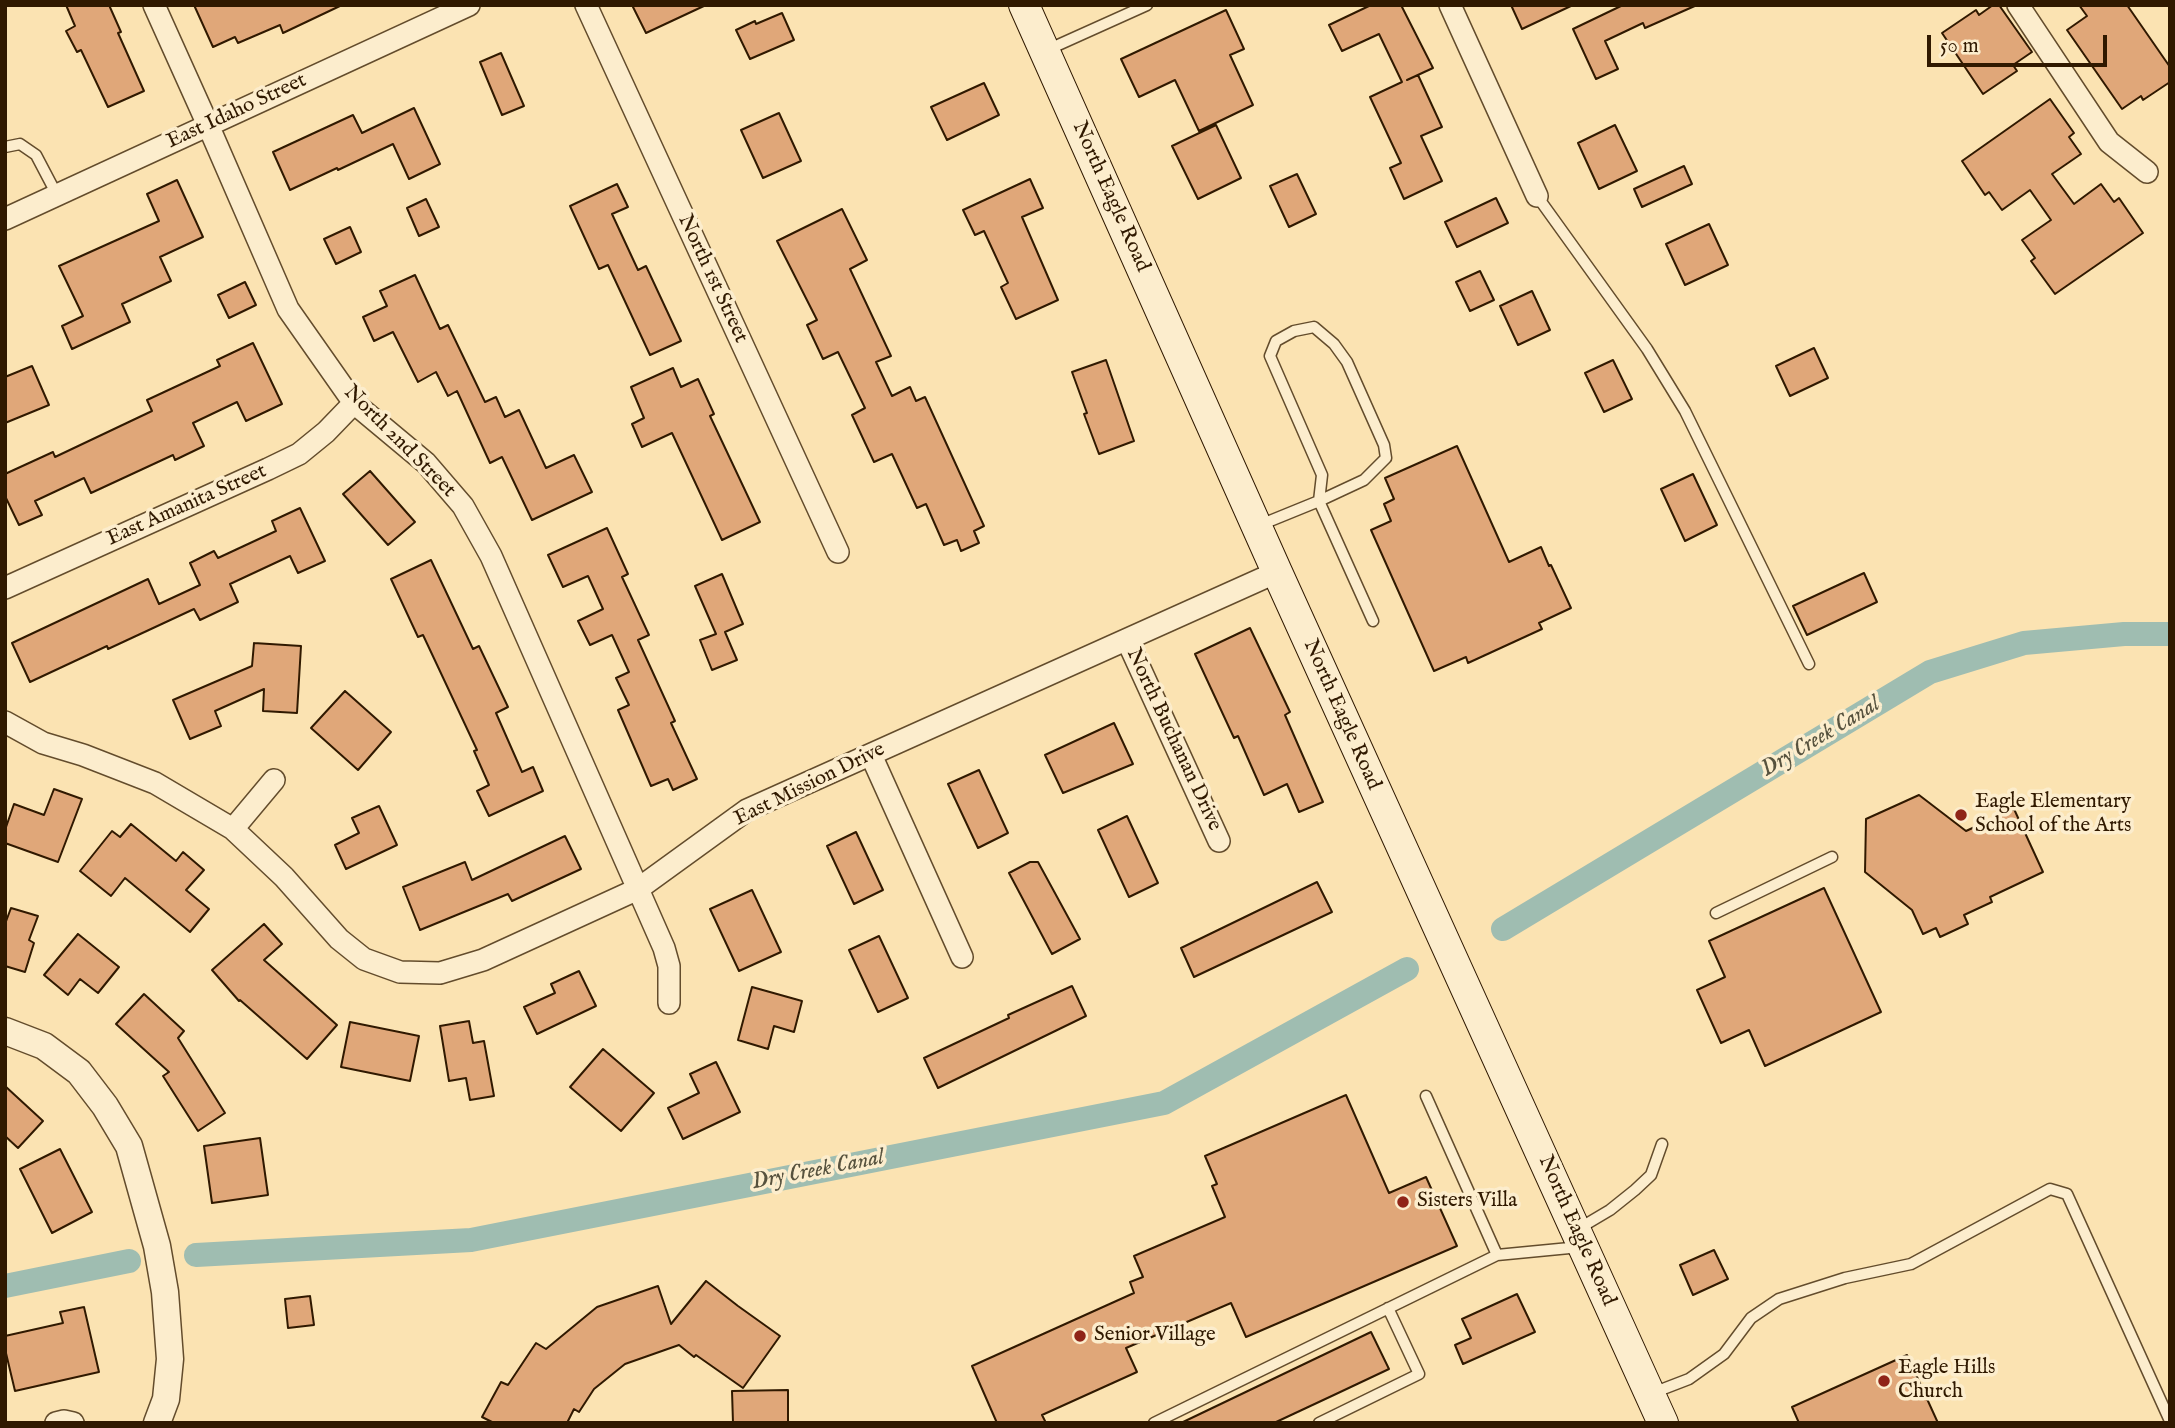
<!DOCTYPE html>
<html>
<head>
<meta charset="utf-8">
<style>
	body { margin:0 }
	#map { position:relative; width:2175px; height:1428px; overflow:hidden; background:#fbe3b2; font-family:"IM FELL English",serif }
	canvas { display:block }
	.frame { position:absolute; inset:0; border:7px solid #301900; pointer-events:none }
	.scale { position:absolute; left:1927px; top:35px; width:180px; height:32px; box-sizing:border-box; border:4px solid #301900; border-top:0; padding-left:9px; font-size:21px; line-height:24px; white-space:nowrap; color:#301900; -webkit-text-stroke:5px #fcedcd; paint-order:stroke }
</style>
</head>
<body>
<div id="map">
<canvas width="2175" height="1428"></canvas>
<div class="frame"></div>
<div class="scale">50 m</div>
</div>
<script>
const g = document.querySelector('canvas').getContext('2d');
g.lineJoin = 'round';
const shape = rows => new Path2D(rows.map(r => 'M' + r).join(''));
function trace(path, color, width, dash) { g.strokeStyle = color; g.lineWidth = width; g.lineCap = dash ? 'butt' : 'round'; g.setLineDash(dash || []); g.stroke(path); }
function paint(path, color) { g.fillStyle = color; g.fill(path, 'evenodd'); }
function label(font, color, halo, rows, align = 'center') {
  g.font = font + ' "IM FELL English",serif'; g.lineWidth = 7; g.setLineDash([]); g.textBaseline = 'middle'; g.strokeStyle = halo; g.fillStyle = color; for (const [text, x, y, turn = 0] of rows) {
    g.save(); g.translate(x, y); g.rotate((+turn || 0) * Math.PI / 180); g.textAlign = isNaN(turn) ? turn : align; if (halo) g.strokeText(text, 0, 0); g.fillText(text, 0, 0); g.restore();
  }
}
trace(shape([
	[1503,929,1930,672,2024,643,2124,634,2170,634],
	[196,1255,471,1240,1164,1103,1407,969],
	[5,1286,129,1261]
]), '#9fbdb1', 24);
const building = shape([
	[66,5,109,5,121,32,118,33,144,91,108,107,81,50,77,52,66,31,75,26,66,5],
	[194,5,342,5,283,33,280,25,238,43,235,37,213,47,194,5],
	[632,5,706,5,646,33,632,5],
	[1371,5,1401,5,1433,68,1407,80,1418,75,1442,127,1421,136,1442,181,1404,199,1390,168,1401,163,1370,97,1402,82,1379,34,1342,51,1329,25,1371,5],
	[1511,5,1573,5,1522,29,1511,5],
	[1623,5,1697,5,1645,28,1643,23,1605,41,1618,69,1596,79,1573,29,1623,5],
	[1993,5,1999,5,2032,52,2013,65,2017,71,1983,94,1942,33,1976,10,1979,15,1993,5],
	[2079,5,2127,5,2170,67,2170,82,2143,100,2141,96,2122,109,2067,30,2087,16,2079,5],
	[1226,10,1244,49,1230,55,1253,105,1199,131,1175,80,1139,97,1121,59,1226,10],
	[782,13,794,40,750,59,736,30,755,21,756,24,782,13],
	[501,53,524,106,502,115,480,62,501,53],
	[984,83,999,115,947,140,931,107,984,83],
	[2050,99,2074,133,2069,137,2081,154,2052,174,2074,204,2101,184,2114,202,2119,198,2143,233,2055,294,2031,261,2035,258,2022,240,2051,220,2030,190,2002,210,1989,192,1985,195,1962,161,2050,99],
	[414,108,440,164,409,179,393,144,338,170,337,168,290,190,273,152,353,115,362,133,414,108],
	[779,113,801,161,763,178,741,130,779,113],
	[1216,125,1241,178,1198,199,1172,146,1216,125],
	[1615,125,1637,171,1599,189,1578,143,1615,125],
	[1684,166,1692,184,1642,207,1634,189,1684,166],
	[1297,174,1316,214,1289,227,1270,186,1297,174],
	[1030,179,1043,208,1022,217,1058,300,1016,319,1001,287,1008,283,984,231,975,235,963,210,1030,179],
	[177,180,203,237,160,257,171,281,122,304,130,322,72,349,62,326,83,316,59,266,159,221,147,194,177,180],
	[617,184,628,207,612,214,638,270,646,266,681,341,650,355,608,265,599,269,570,206,617,184],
	[1496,198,1508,223,1457,247,1445,222,1496,198],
	[426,199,439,227,419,236,407,208,426,199],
	[842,209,867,260,850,269,891,356,876,362,892,396,910,387,916,401,925,397,984,526,974,531,979,543,961,551,957,540,944,545,926,504,917,508,892,454,874,462,852,415,865,408,838,352,823,359,807,325,817,320,777,241,842,209],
	[1709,224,1728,265,1685,285,1666,244,1709,224],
	[350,227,361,252,336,264,324,239,350,227],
	[1480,271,1494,300,1470,311,1456,282,1480,271],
	[415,275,440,329,448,325,485,402,496,397,505,417,519,410,546,468,574,455,592,492,532,520,502,457,490,463,457,391,448,396,436,372,418,382,393,332,374,341,363,317,387,306,380,291,415,275],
	[245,282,256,305,229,318,218,295,245,282],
	[1532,291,1550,330,1518,345,1500,306,1532,291],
	[253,343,282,404,246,421,237,402,193,423,204,446,175,460,173,455,91,493,84,478,35,501,42,515,19,525,5,496,5,474,53,452,55,457,152,411,147,400,220,366,217,360,253,343],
	[1814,348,1828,378,1790,396,1776,366,1814,348],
	[1106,360,1134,441,1099,454,1084,414,1087,413,1072,372,1106,360],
	[1613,360,1632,399,1604,412,1585,373,1613,360],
	[32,366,49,405,5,423,5,377,32,366],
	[673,368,681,387,698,379,714,414,710,416,760,522,722,540,672,433,642,447,632,424,644,418,631,387,673,368],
	[1457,446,1509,562,1541,547,1549,566,1551,565,1571,608,1539,623,1542,629,1468,663,1466,657,1434,671,1371,530,1391,521,1384,504,1394,499,1385,478,1457,446],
	[370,471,415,522,388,545,343,494,370,471],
	[1693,474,1717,525,1685,541,1661,489,1693,474],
	[300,508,325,561,298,573,290,556,230,584,238,602,200,620,194,609,108,649,107,646,30,682,12,643,148,579,159,604,200,585,190,563,214,551,218,558,276,531,272,521,300,508],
	[607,528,628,574,622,577,649,635,638,640,675,721,671,723,697,779,673,790,668,779,651,786,618,710,629,705,616,678,629,672,612,635,590,645,578,621,603,609,588,576,563,587,548,555,607,528],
	[431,560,473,649,479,646,508,707,496,713,522,772,533,767,543,791,489,816,477,791,489,785,474,751,477,750,423,635,418,637,391,579,431,560],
	[1864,573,1877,602,1807,635,1793,606,1864,573],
	[722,574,743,624,725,632,737,660,712,670,700,640,716,634,695,586,722,574],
	[1250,628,1290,712,1285,715,1323,802,1299,812,1287,784,1264,795,1238,736,1234,738,1195,654,1250,628],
	[254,643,301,646,297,713,263,711,264,689,215,711,221,726,190,739,173,700,252,666,254,643],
	[345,691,391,732,358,770,311,728,345,691],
	[1114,723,1133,764,1063,793,1045,755,1114,723],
	[979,770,1008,833,978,848,948,784,979,770],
	[54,789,82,799,58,862,5,843,5,830,14,804,44,815,54,789],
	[1919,795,1966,831,2014,809,2043,872,1990,897,1992,902,1964,915,1968,924,1940,937,1936,928,1923,934,1912,910,1865,872,1866,819,1919,795],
	[379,806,397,845,346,869,335,845,359,833,352,818,379,806],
	[1127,816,1158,883,1129,897,1098,830,1127,816],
	[131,824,176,861,183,852,204,870,186,890,209,909,190,932,125,878,111,896,80,871,112,831,120,837,131,824],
	[856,832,883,890,854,904,827,846,856,832],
	[565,836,581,869,512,901,508,894,420,930,403,887,465,862,472,880,565,836],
	[1030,862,1038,862,1080,939,1052,954,1009,873,1030,862],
	[1317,882,1332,912,1194,977,1181,948,1317,882],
	[1824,888,1881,1012,1765,1066,1749,1030,1721,1043,1697,990,1725,977,1709,941,1824,888],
	[752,890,781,952,739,971,710,909,752,890],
	[11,908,38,916,29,940,34,943,25,972,5,966,5,924,11,908],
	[264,924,282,944,264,960,337,1025,307,1059,240,1000,239,1001,212,970,264,924],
	[78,934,119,967,98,993,80,979,68,995,44,975,78,934],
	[879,936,908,998,878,1012,849,950,879,936],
	[579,971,596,1006,537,1034,524,1007,555,993,551,984,579,971],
	[1072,986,1086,1016,938,1088,924,1058,1009,1018,1008,1015,1072,986],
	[752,987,802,1001,794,1032,774,1026,768,1049,738,1040,752,987],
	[144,994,184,1031,178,1038,225,1113,198,1131,163,1076,169,1072,116,1024,144,994],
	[469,1021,473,1043,484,1041,494,1096,470,1100,466,1078,449,1081,440,1026,469,1021],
	[350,1022,419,1036,410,1081,341,1067,350,1022],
	[603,1049,654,1093,621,1131,570,1087,603,1049],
	[716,1062,740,1112,683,1139,668,1108,699,1093,690,1074,716,1062],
	[5,1086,43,1121,18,1148,5,1136,5,1086],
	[1346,1095,1389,1193,1426,1177,1457,1246,1246,1337,1231,1303,1126,1348,1137,1372,1042,1415,1046,1423,997,1423,972,1366,1134,1293,1130,1282,1143,1277,1134,1256,1225,1217,1212,1186,1217,1184,1205,1156,1346,1095],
	[260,1138,268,1195,212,1203,204,1146,260,1138],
	[60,1149,92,1212,52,1233,20,1169,60,1149],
	[1714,1250,1728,1279,1693,1295,1680,1265,1714,1250],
	[706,1281,738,1306,780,1336,743,1388,696,1355,694,1357,679,1345,625,1364,594,1389,579,1412,574,1409,567,1423,494,1423,482,1417,501,1382,508,1385,536,1343,546,1349,597,1307,658,1286,671,1324,706,1281],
	[1517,1294,1535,1332,1463,1364,1455,1345,1471,1338,1462,1319,1517,1294],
	[310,1296,314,1325,288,1328,285,1299,310,1296],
	[84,1307,99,1372,15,1391,5,1349,5,1336,63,1323,60,1312,84,1307],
	[1371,1332,1389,1369,1336,1394,1274,1423,1181,1423,1371,1332],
	[1907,1355,1938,1423,1799,1423,1792,1407,1907,1355],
	[788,1390,788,1423,733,1423,732,1391,788,1390]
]);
paint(building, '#e0a779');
trace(building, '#301900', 2);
const service = shape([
	[1047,50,1147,5],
	[5,147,20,144,36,155,57,195],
	[1537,196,1647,349,1685,411,1809,664],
	[1260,525,1319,501,1322,475,1270,356,1276,341,1294,331,1314,327,1334,344,1347,362,1384,445,1386,458,1364,480,1319,501,1373,621],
	[1716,913,1832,857],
	[1426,1096,1497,1255],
	[1578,1229,1610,1210,1635,1190,1651,1175,1662,1144],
	[1650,1394,1689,1379,1724,1354,1751,1318,1779,1299,1845,1278,1911,1264,2050,1189,2067,1194,2170,1421],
	[1154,1423,1497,1255,1580,1247],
	[1319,1423,1419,1374,1388,1308]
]);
const minor = shape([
	[154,5,208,125,288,309,354,403,426,463,463,506,491,556,664,948,669,966,669,1003],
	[586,5,838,552],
	[1450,5,1537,196],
	[2018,5,2109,142,2147,172],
	[5,219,469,5],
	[5,588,268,469,299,454,326,432,354,403],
	[1127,640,1219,841],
	[5,722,43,743,83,755,155,783,233,829,284,877,339,939,364,959,400,972,440,973,483,960,638,889,747,810,1277,572],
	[871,755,962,957],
	[233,829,274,780],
	[56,1423,64,1421,73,1423]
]);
const tertiary = shape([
	[5,1031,44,1046,79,1072,105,1106,129,1146,157,1246,165,1292,170,1359,166,1399,157,1423]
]);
const secondary = shape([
	[1024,5,1277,572,1663,1423]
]);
trace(service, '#634c2c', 13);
trace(minor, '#634c2c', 24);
trace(tertiary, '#634c2c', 29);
trace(secondary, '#301900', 32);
trace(service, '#fcedcd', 10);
trace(minor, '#fcedcd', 21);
trace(tertiary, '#fcedcd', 26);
trace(secondary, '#fcedcd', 30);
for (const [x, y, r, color] of [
	[1961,815,7,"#8f2418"],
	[1403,1202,7,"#8f2418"],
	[1080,1336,7,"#8f2418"],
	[1884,1381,7,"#8f2418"]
]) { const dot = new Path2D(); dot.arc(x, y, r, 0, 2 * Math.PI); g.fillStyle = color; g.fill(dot); trace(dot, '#fcedcd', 2.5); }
label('21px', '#301900', '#fcedcd', [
	["East Idaho Street",237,112,-25],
	["North Eagle Road",1110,197,66],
	["North 1st Street",712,279,65],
	["North 2nd Street",399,442,45],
	["East Amanita Street",187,506,-24],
	["North Eagle Road",1341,715,66],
	["North Buchanan Drive",1173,740,65],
	["East Mission Drive",810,785,-26],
	["North Eagle Road",1576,1231,66]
]);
label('21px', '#301900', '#fcedcd', [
	["Eagle Elementary",1975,803],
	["School of the Arts",1975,827],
	["Sisters Villa",1417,1202],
	["Senior Village",1094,1336],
	["Eagle Hills",1898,1369],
	["Church",1898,1393]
], 'left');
label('italic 23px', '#57523e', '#fcedcd', [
	["Dry Creek Canal",1821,738,-31],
	["Dry Creek Canal",818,1171,-11]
]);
</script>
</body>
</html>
